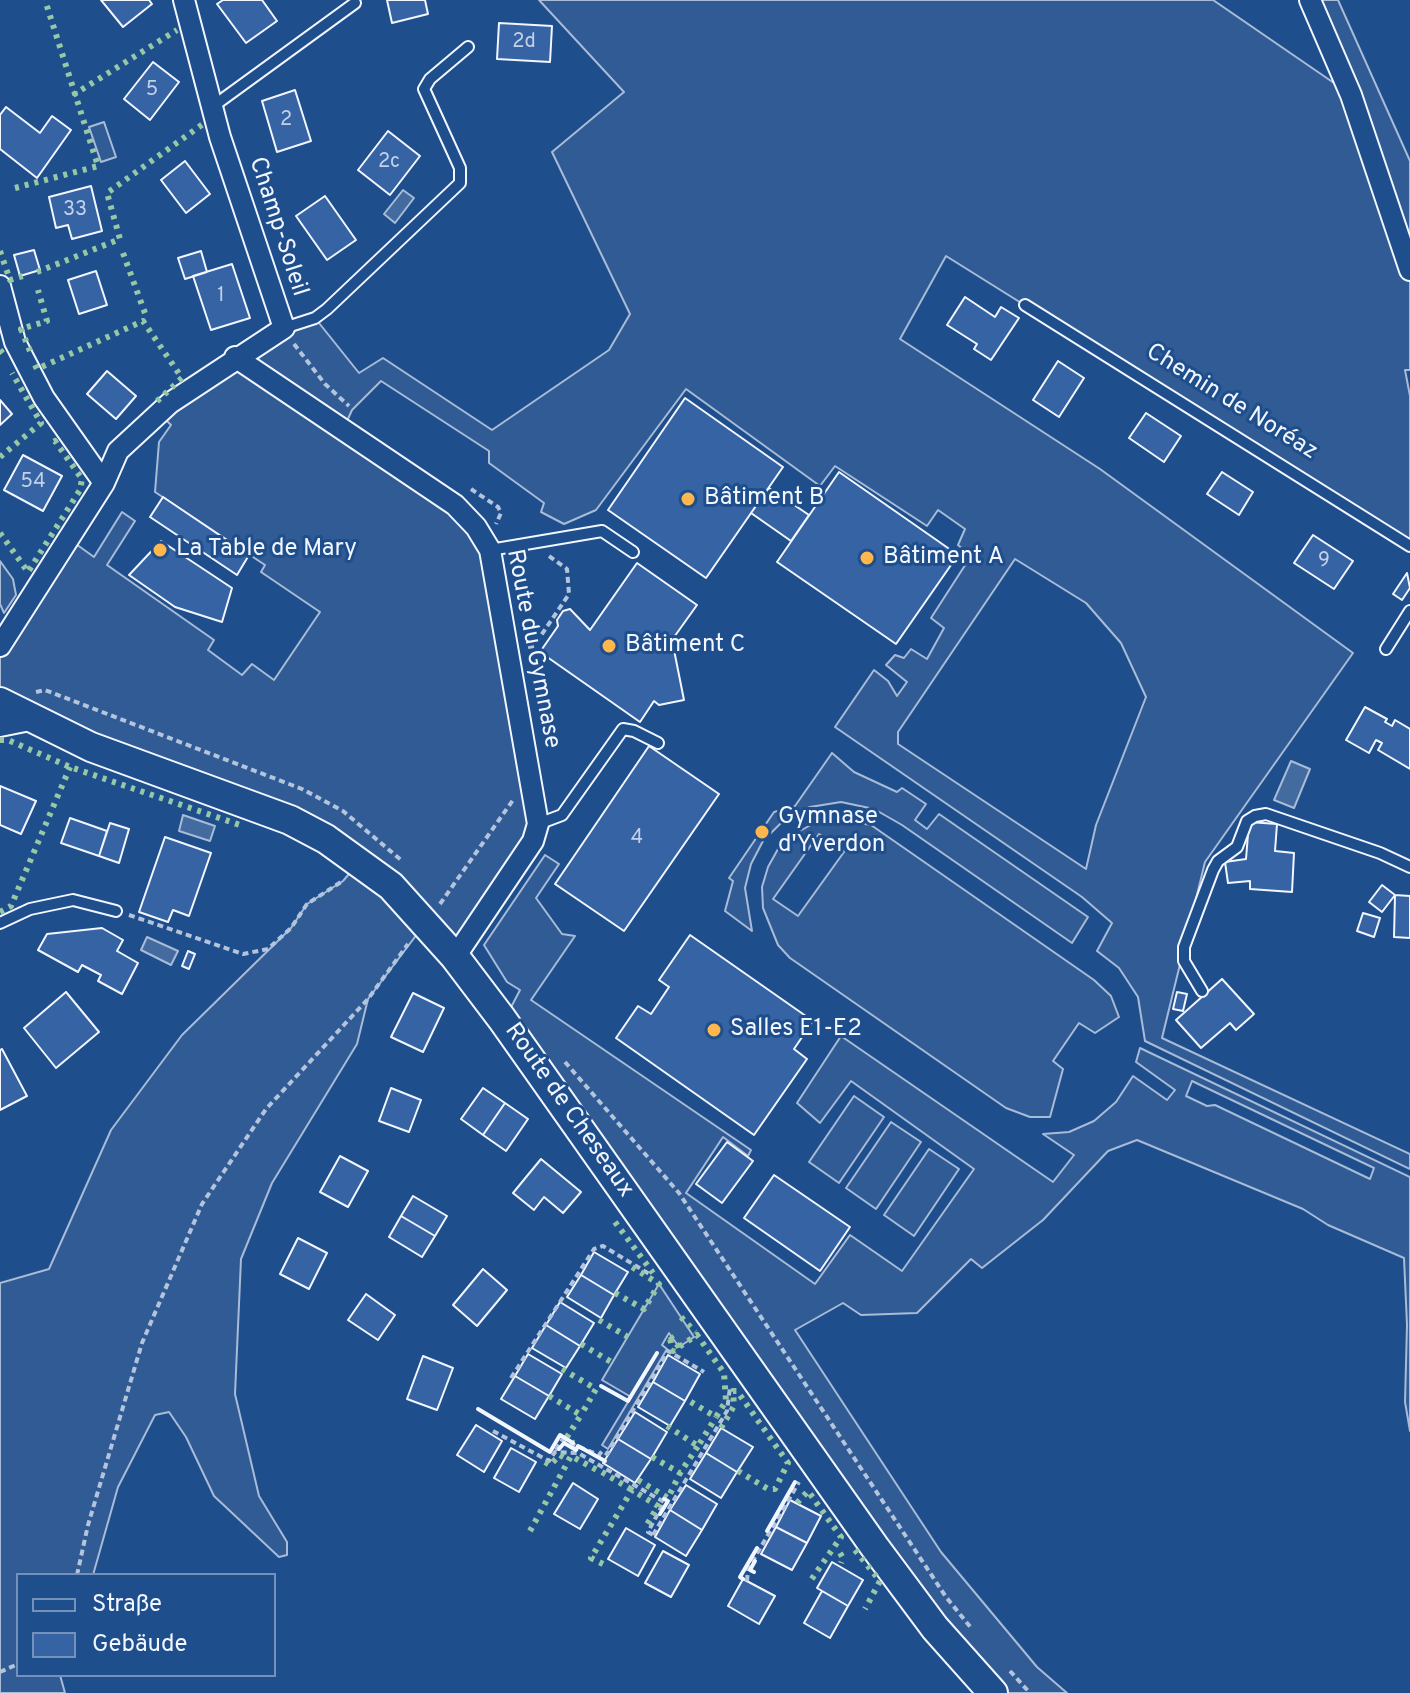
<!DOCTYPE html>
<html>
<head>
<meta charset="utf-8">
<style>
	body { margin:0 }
	#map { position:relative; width:1410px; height:1693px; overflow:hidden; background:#1f4e8c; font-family:Overpass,sans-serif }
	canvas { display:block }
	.legend { position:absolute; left:16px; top:1573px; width:260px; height:104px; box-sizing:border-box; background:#1f4e8c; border:2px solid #7391ba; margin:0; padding:10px 14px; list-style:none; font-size:24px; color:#f2f6ff }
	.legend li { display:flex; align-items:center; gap:16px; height:40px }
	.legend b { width:40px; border:2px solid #7391ba }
</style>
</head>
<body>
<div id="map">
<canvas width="1410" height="1693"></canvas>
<ul class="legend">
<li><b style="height:10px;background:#1f4e8c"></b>Straße</li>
<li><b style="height:22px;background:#3563a3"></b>Gebäude</li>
</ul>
</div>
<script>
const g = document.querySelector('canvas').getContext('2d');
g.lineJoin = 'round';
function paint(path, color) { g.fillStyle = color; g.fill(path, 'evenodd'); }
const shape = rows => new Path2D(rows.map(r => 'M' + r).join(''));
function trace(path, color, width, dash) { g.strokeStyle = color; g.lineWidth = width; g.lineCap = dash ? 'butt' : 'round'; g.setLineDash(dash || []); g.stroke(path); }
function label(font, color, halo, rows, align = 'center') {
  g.font = font + ' Overpass,sans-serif'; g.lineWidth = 6; g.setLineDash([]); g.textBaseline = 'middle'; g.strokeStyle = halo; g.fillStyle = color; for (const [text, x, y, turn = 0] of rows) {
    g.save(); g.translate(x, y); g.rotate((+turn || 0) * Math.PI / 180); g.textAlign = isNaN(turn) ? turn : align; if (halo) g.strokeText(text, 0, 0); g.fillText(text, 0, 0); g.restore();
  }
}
const built = shape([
	[539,0,1213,0,1350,94,1310,0,1338,0,1410,161,1410,370,1405,370,1410,396,1410,546,946,256,900,339,1100,469,1353,653,1205,862,1162,1038,1410,1154,1410,1169,1145,1041,1138,997,1119,968,1097,951,1112,923,1082,897,835,727,874,670,888,681,897,696,907,682,886,665,895,655,904,658,911,649,927,659,944,628,931,618,971,556,958,545,965,529,938,510,927,526,835,466,820,486,686,389,596,510,564,524,541,512,544,503,489,463,489,451,381,381,352,410,342,432,476,527,538,824,455,957,424,925,368,999,357,1044,272,1183,241,1259,235,1394,259,1496,287,1542,287,1555,279,1557,214,1496,186,1437,169,1412,155,1415,118,1487,93,1575,18,1575,18,1675,60,1675,65,1693,0,1693,0,1283,49,1269,111,1130,182,1035,291,928,307,904,343,881,359,862,0,702,0,640,69,539,94,557,122,512,135,521,107,565,214,640,208,650,242,675,252,664,274,680,320,612,261,572,265,565,155,492,159,442,171,425,160,414,235,357,315,318,359,373,383,358,492,430,609,350,630,314,552,152,624,92,539,0],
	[1015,559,1086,603,1121,643,1146,697,1096,825,1086,869,898,744,898,732,1015,559],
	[104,122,116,157,101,162,89,127,104,122],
	[0,561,13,579,16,595,4,613,0,604,0,561],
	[832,753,854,772,897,792,902,788,926,804,915,820,927,829,939,814,1088,917,1072,943,902,825,874,809,841,802,810,807,781,823,763,841,751,864,745,888,752,931,725,911,733,881,729,878,774,812,795,806,832,753],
	[843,820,871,825,1094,980,1111,996,1119,1017,1095,1033,1079,1023,1053,1061,1063,1069,1050,1117,1030,1117,1006,1108,790,958,778,945,763,908,762,887,768,867,778,849,793,835,814,823,843,820],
	[819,834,844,852,798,916,773,899,819,834],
	[545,855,559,864,536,898,562,934,575,936,531,1000,751,1150,748,1156,723,1137,686,1193,815,1284,850,1235,902,1271,974,1169,851,1081,820,1123,797,1103,841,1036,1053,1182,1074,1155,1043,1134,1069,1132,1094,1121,1116,1102,1133,1076,1167,1100,1175,1090,1136,1062,1140,1048,1410,1177,1410,1431,1405,1402,1407,1325,1404,1258,1328,1225,1303,1209,1137,1140,1108,1151,1043,1220,982,1268,971,1259,917,1313,861,1315,843,1303,795,1330,941,1552,1037,1667,1067,1693,993,1693,507,1015,520,990,507,982,484,945,545,855],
	[1192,1081,1374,1168,1370,1179,1215,1105,1207,1106,1186,1096,1192,1081],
	[854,1096,884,1117,839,1183,809,1162,854,1096],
	[891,1122,921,1142,876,1209,846,1188,891,1122],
	[929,1149,959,1169,914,1236,884,1215,929,1149],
	[659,1284,694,1337,679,1347,669,1333,662,1345,667,1349,608,1449,602,1445,631,1397,602,1380,659,1284]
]);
paint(built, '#305b95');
trace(built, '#a8bbd7', 2);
const water = shape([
	[403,190,414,198,395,223,384,214,403,190],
	[1291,761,1310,769,1294,808,1274,800,1291,761],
	[183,815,215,826,210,841,179,831,183,815],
	[147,937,178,951,171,965,141,950,147,937]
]);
paint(water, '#446ba0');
trace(water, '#a8bbd7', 2);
const building = shape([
	[101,0,149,0,152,4,123,27,101,0],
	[223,0,262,0,277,21,246,43,217,4,223,0],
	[387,0,425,0,428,14,392,23,387,0],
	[499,23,552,26,550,62,497,59,499,23],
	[153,62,179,82,150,120,124,99,153,62],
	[295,90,311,141,277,152,262,101,295,90],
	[6,107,40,133,52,116,71,130,37,178,0,149,0,115,6,107],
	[388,131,420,156,390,195,358,170,388,131],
	[185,161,210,194,186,213,161,180,185,161],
	[91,186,102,231,72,239,68,225,56,228,49,197,91,186],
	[325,196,356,240,327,260,296,216,325,196],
	[34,250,40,270,20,276,14,255,34,250],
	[201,251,207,272,185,279,178,258,201,251],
	[232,264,250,318,211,330,193,276,232,264],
	[96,271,107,305,79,314,68,280,96,271],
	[965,297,995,317,1001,307,1019,318,991,360,974,349,977,344,947,325,965,297],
	[1058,361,1084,378,1059,417,1033,400,1058,361],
	[107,371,136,396,116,419,87,394,107,371],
	[685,398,783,467,706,578,608,510,685,398],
	[0,400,12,414,0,425,0,400],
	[1146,413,1181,436,1164,462,1129,438,1146,413],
	[23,455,62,476,43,511,4,490,23,455],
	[839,472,958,555,896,644,777,562,839,472],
	[1222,472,1253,492,1239,515,1207,494,1222,472],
	[769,488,809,515,791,541,751,513,769,488],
	[163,497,249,555,237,575,150,517,163,497],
	[1313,535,1353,561,1334,589,1294,563,1313,535],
	[161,541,232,588,222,622,175,607,129,575,161,541],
	[637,563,697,605,672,640,684,700,659,705,654,701,640,722,540,652,558,626,557,620,563,611,570,609,590,630,637,563],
	[1407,573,1410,588,1402,600,1393,594,1407,573],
	[1365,707,1387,719,1385,722,1392,726,1395,720,1410,729,1410,769,1378,750,1382,743,1376,740,1369,753,1346,740,1365,707],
	[649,746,719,794,624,931,555,884,649,746],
	[0,786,36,801,21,834,0,825,0,786],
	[70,818,107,831,99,856,61,843,70,818],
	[1249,822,1277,824,1275,851,1294,853,1292,892,1250,889,1250,881,1228,883,1225,862,1246,859,1249,822],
	[110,823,129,829,119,863,99,856,110,823],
	[165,837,211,853,189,916,173,910,168,922,139,912,165,837],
	[1382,885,1395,895,1382,912,1369,902,1382,885],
	[1395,895,1410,896,1410,938,1394,937,1395,895],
	[1363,913,1380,918,1374,937,1357,931,1363,913],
	[102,928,123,940,117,951,138,963,122,994,98,981,101,975,82,965,78,972,38,950,47,934,102,928],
	[690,935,813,1021,794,1049,807,1059,754,1135,616,1038,638,1006,651,1014,669,987,659,980,690,935],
	[188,951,195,954,189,969,182,966,188,951],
	[1222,979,1254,1014,1236,1030,1230,1023,1201,1048,1176,1020,1222,979],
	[66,992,99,1032,56,1068,24,1028,66,992],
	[1177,992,1187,994,1183,1011,1173,1009,1177,992],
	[413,993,444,1008,423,1052,391,1037,413,993],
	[2,1049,27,1096,0,1110,0,1050,2,1049],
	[391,1088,421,1100,409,1132,379,1121,391,1088],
	[483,1088,505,1103,483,1135,461,1119,483,1088],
	[505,1103,528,1119,506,1151,483,1135,505,1103],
	[727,1142,753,1161,722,1203,696,1184,727,1142],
	[340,1156,368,1171,348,1207,320,1192,340,1156],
	[541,1159,581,1192,563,1213,544,1197,534,1210,513,1193,541,1159],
	[774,1175,850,1227,820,1271,744,1218,774,1175],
	[413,1196,447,1216,435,1236,401,1216,413,1196],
	[401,1216,435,1236,422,1257,389,1237,401,1216],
	[298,1238,327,1253,309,1289,280,1274,298,1238],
	[594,1252,628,1272,614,1295,581,1275,594,1252],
	[483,1269,507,1290,477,1326,453,1305,483,1269],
	[581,1275,614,1295,601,1318,567,1297,581,1275],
	[366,1294,395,1315,378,1340,348,1320,366,1294],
	[560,1302,594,1323,580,1346,546,1325,560,1302],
	[546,1325,580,1346,566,1368,532,1348,546,1325],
	[528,1354,562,1374,549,1396,515,1376,528,1354],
	[668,1355,700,1374,685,1401,653,1382,668,1355],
	[423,1356,453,1368,437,1410,407,1399,423,1356],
	[515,1376,549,1396,535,1419,501,1399,515,1376],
	[653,1382,685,1401,670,1426,638,1407,653,1382],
	[635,1412,667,1432,651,1459,618,1439,635,1412],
	[476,1425,502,1441,484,1472,457,1455,476,1425],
	[721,1428,753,1447,737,1472,706,1453,721,1428],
	[618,1439,651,1459,635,1483,603,1463,618,1439],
	[511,1448,536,1462,519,1492,494,1478,511,1448],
	[706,1453,737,1472,721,1498,690,1479,706,1453],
	[573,1483,598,1499,580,1529,554,1514,573,1483],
	[686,1485,717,1504,702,1530,670,1510,686,1485],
	[790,1500,821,1516,807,1543,776,1527,790,1500],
	[670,1510,702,1530,686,1556,655,1537,670,1510],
	[776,1527,807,1543,792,1570,761,1554,776,1527],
	[626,1528,655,1545,638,1576,608,1559,626,1528],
	[663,1551,689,1565,671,1597,645,1583,663,1551],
	[832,1562,863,1580,848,1606,817,1588,832,1562],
	[743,1579,775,1596,759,1624,728,1606,743,1579],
	[822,1591,848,1606,830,1638,804,1623,822,1591]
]);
paint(building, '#3563a3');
trace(building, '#f2f6ff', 2);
const lane = shape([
	[212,107,355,3],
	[1025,305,1410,546],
	[284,328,315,318,327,309,460,183,460,168,424,89,430,79,468,47],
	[490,550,602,531,633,552],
	[1386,649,1410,611],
	[538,824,562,815,623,729,634,731,658,743],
	[0,923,30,909,73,900,116,911],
	[1202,991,1184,961,1184,947,1213,870,1218,861,1237,847,1247,821,1255,816,1266,814,1380,853,1410,867]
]);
const street = shape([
	[1310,0,1351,95,1410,270],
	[0,286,15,342,44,398,104,483],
	[235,357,455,505,476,527,490,550,538,824,533,841,455,957],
	[0,646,104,483,118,451,170,403,284,328,220,137,184,0],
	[0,726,35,719]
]);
const secondary = shape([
	[0,702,91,747,290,820,326,839,391,886,455,957,502,1019,874,1546,935,1628,993,1693]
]);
trace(lane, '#f2f6ff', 14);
trace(street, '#f2f6ff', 24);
trace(secondary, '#f2f6ff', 32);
trace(shape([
	[294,344,325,384,349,406],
	[471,489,498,507,501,513,496,524],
	[528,647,534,646,569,594,567,569,549,556],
	[36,692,45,690,302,789,343,811,401,860],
	[440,904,513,800],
	[129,915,243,954,268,949,291,928,307,904,341,882],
	[565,1062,679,1193,946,1597,972,1629],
	[511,1378,594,1249,603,1246,651,1275],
	[493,1431,549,1461,555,1452,578,1453,664,1502,648,1532,653,1535],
	[556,1450,562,1440,599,1455,602,1451,607,1454,668,1351,704,1372],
	[653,1535,727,1411,730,1387],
	[77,1575,88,1525,142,1343,202,1204,266,1109,368,999,408,944],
	[747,1581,748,1569,799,1482],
	[1010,1671,1030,1693],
	[0,1672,18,1664]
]), '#b3c4dc', 4, [6, 4]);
trace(lane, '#1f4e8c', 10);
trace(street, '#1f4e8c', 20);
trace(secondary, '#1f4e8c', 28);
trace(shape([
	[73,95,177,30],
	[15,188,98,166,45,0],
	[0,251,10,280,26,275],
	[123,253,146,316],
	[37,272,120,239,107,193,203,124],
	[0,350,5,356],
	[30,351,21,329,47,321,38,290],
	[35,365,37,369,143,321,182,378,154,404],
	[0,457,41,423,12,373],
	[0,533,28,572,80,490,82,479,55,441,52,443],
	[0,740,8,740,70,767,243,826],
	[0,912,11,906,70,767],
	[615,1222,653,1273],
	[615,1293,644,1309,659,1284,629,1265],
	[681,1317,695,1332],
	[599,1320,628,1337],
	[581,1344,613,1363],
	[679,1347,669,1335,673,1351,697,1335,724,1373,726,1401,716,1417,686,1399],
	[562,1369,596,1389,581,1415],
	[549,1396,581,1415,567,1437,573,1443],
	[667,1426,698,1446,716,1417],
	[721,1428,734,1406,733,1391,737,1391,788,1463,775,1489,768,1489,738,1471],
	[652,1457,680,1473,698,1446],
	[545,1462,550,1465,560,1455,568,1460],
	[602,1472,632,1490],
	[638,1480,668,1498,680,1473],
	[797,1503,808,1491,841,1537,811,1580],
	[530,1531,571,1456,597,1470],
	[855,1550,880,1581,865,1609],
	[840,1553,843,1558,841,1563],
	[603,1564,591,1558,632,1490,658,1506,645,1528]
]), '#97c8a6', 6, [4, 6]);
trace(shape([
	[601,1386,628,1401,657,1353],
	[478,1409,550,1452,560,1435,573,1443],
	[559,1449,564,1443,576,1450,578,1446,605,1461],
	[660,1514,668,1501,664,1499],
	[767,1531,795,1482],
	[754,1572,750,1570,755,1561],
	[743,1579,740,1577,757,1548]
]), '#f2f6ff', 4);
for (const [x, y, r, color] of [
	[688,499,8,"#ffb74d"],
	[160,550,8,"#ffb74d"],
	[867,558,8,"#ffb74d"],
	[609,646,8,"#ffb74d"],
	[762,832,8,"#ffb74d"],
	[714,1030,8,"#ffb74d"]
]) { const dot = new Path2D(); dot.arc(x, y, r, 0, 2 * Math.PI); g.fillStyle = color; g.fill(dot); trace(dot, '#1f4e8c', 3); }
label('20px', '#c3d1e8', null, [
	["2d",524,43],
	["5",152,91],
	["2",286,121],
	["2c",389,163],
	["33",75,211],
	["1",221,297],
	["54",33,483],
	["9",1324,562],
	["4",637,839]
]);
label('24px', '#f2f6ff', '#1f4e8c', [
	["Champ-Soleil",277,227,72],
	["Chemin de Noréaz",1231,403,32],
	["Route du Gymnase",532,649,79],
	["Route de Cheseaux",568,1111,55]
]);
label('24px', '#f2f6ff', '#1f4e8c', [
	["Bâtiment B",704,499],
	["La Table de Mary",176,550],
	["Bâtiment A",883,558],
	["Bâtiment C",625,646],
	["Gymnase",778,818],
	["d'Yverdon",778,846],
	["Salles E1-E2",730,1030]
], 'left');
</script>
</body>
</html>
